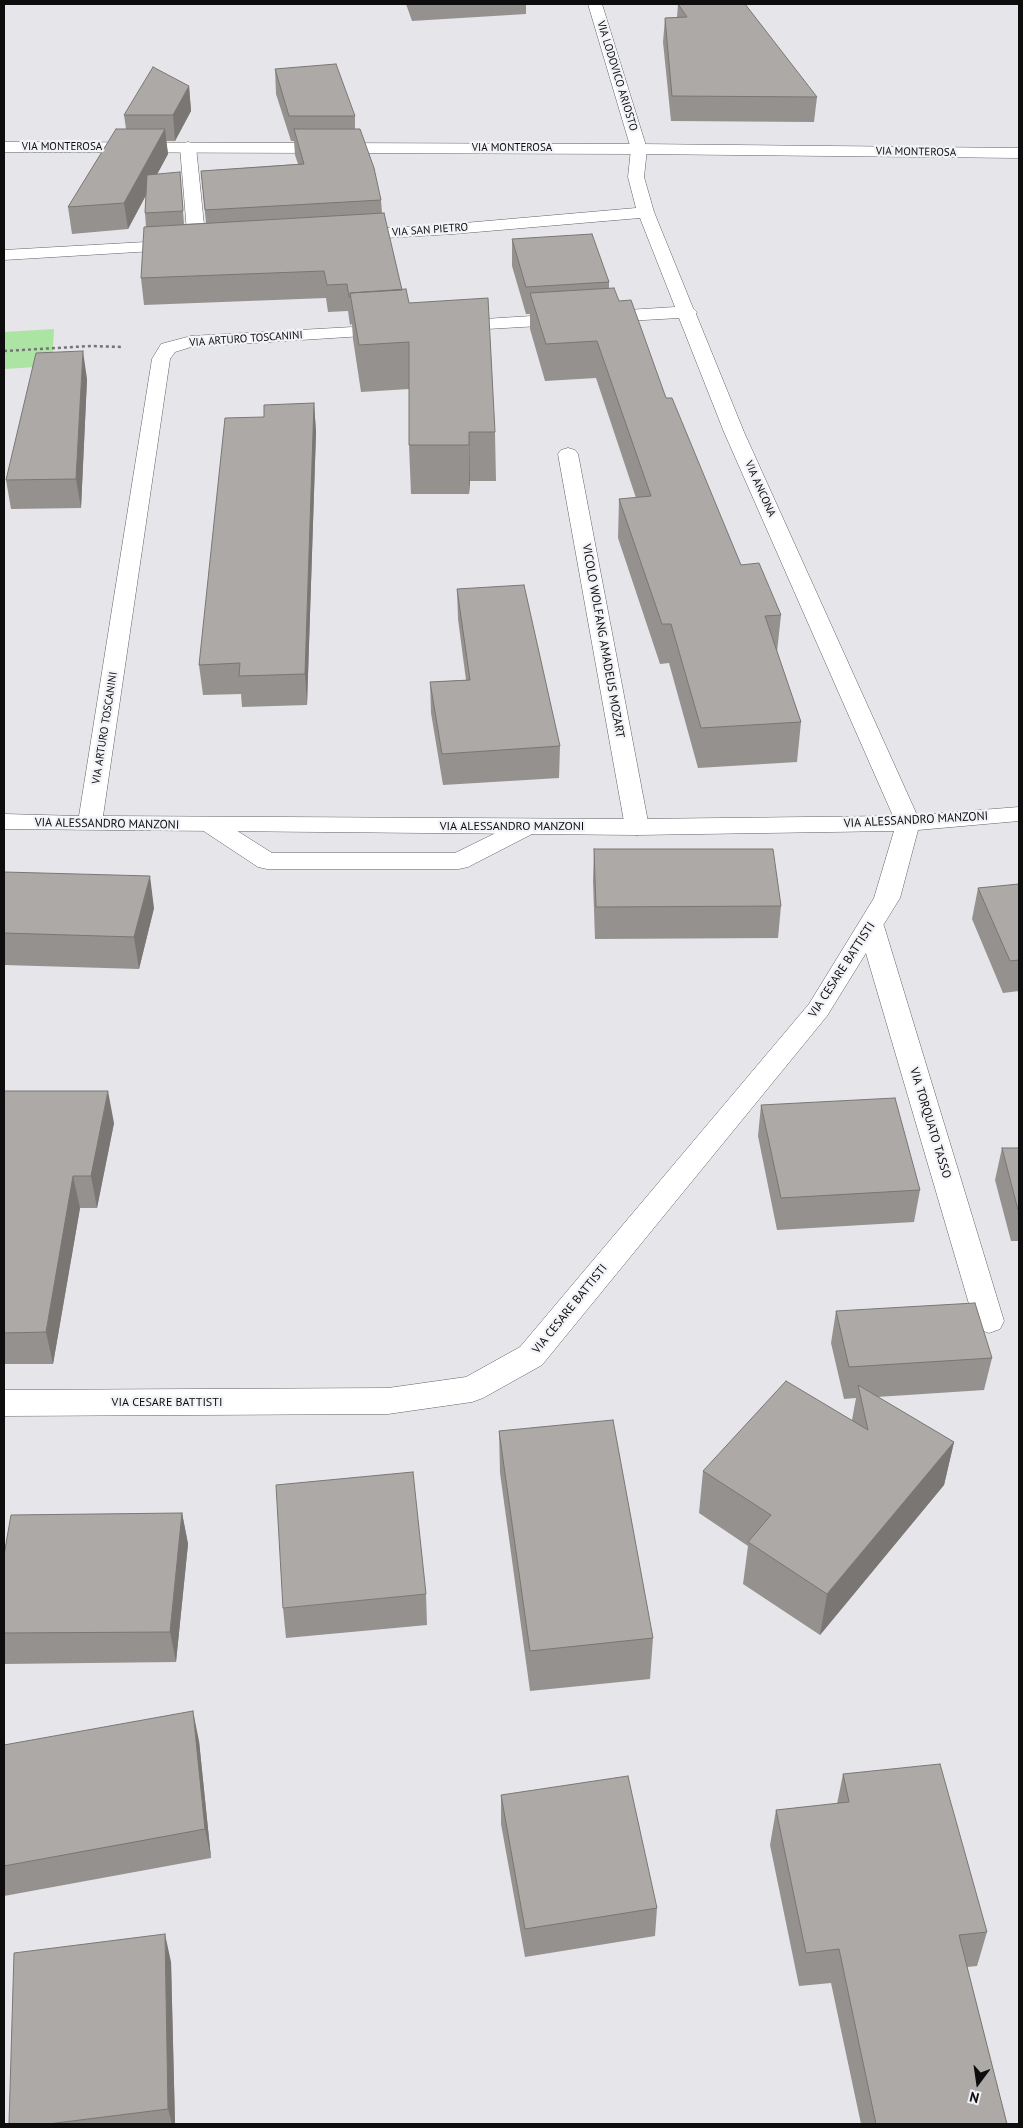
<!DOCTYPE html>
<html>
<head>
<meta charset="utf-8">
<style>
	body { margin:0 }
	#map { position:relative; width:1023px; height:2128px; overflow:hidden; background:#e5e5ea; font-family:"PT Sans",sans-serif }
	canvas { display:block }
	.frame { position:absolute; inset:0; border:5px solid #0d0d0e; pointer-events:none }
	.north { position:absolute; left:953px; top:2058px; width:50px; height:50px; -webkit-text-stroke:4px #f2f3f7; paint-order:stroke; rotate:194deg; font-size:14px; font-weight:700; line-height:20px; text-align:center; color:#0d0d0e }
	.north::after { content:''; display:block; margin:auto; width:18px; height:22px; background:#0d0d0e; clip-path:polygon(50% 0,100% 100%,50% 72%,0 100%) }
</style>
</head>
<body>
<div id="map">
<canvas width="1023" height="2128"></canvas>
<div class="frame"></div>
<div class="north">N</div>
</div>
<script>
const g = document.querySelector('canvas').getContext('2d');
g.lineJoin = 'round';
function paint(path, color) { g.fillStyle = color; g.fill(path, 'evenodd'); }
const shape = rows => new Path2D(rows.map(r => 'M' + r).join(''));
function trace(path, color, width, dash) { g.strokeStyle = color; g.lineWidth = width; g.lineCap = dash ? 'butt' : 'round'; g.setLineDash(dash || []); g.stroke(path); }
function label(font, color, halo, rows, align = 'center') {
  g.font = font + ' "PT Sans",sans-serif'; g.lineWidth = 4.5; g.setLineDash([]); g.textBaseline = 'middle'; g.strokeStyle = halo; g.fillStyle = color; for (const [text, x, y, turn = 0] of rows) {
    g.save(); g.translate(x, y); g.rotate((+turn || 0) * Math.PI / 180); g.textAlign = isNaN(turn) ? turn : align; if (halo) g.strokeText(text, 0, 0); g.fillText(text, 0, 0); g.restore();
  }
}
paint(shape([
	[54,329,52,366,4,369,4,332]
]), '#ace4a4');
const service = shape([
	[188,142,194,144,196,147,206,244,203,248,197,249,191,248,188,244,180,147,182,144,188,142],
	[568,448,575,450,578,454,649,827,646,832,637,835,628,832,625,827,558,454,561,450,568,448],
	[211,817,220,820,272,853,455,853,518,822,527,819,536,822,539,827,536,832,468,867,459,869,267,869,258,867,202,830,199,825,202,820,211,817],
	[871,918,880,920,884,926,1004,1321,1000,1329,989,1333,978,1329,974,1321,858,926,862,920,871,918]
]);
const minor = shape([
	[588,4,602,4,647,149,644,177,654,212,693,308,697,312,696,314,744,432,917,815,1019,807,1019,821,918,830,900,898,827,1016,542,1365,483,1398,472,1402,388,1414,4,1416,4,1390,388,1388,466,1377,520,1347,809,1004,874,898,894,831,637,835,4,829,4,814,79,816,152,359,161,344,191,336,389,325,395,326,398,330,395,334,191,347,175,352,170,359,103,816,637,819,893,816,724,432,679,318,452,331,446,330,443,326,446,322,452,321,675,307,640,218,453,234,351,240,345,239,342,235,345,231,351,230,453,224,636,208,628,177,631,149,588,4],
	[181,240,187,241,190,245,187,249,4,260,4,250,181,240]
]);
const secondary = shape([
	[4,142,639,144,1019,148,1019,158,639,154,4,152,4,142]
]);
trace(service, '#616266', 1);
trace(minor, '#616266', 1);
trace(secondary, '#616266', 1);
trace(shape([
	[4,351,91,346,122,347]
]), '#747477', 2.5, [3, 3]);
paint(service, '#fff');
paint(minor, '#fff');
paint(secondary, '#fff');
paint(shape([
	[406,4,526,4,526,14,412,21],
	[678,4,817,97,814,122,671,121,663,42,665,18,677,17],
	[275,69,355,116,355,129,381,200,382,213,402,290,409,303,495,432,496,481,470,481,469,494,411,494,409,445,409,389,361,392,353,339,352,324,350,325,348,311,328,312,326,298,144,305,141,278,146,227,145,213,146,195,128,229,72,234,68,207,126,129,124,115,189,86,191,111,175,141,166,141,168,154,157,174,182,198,184,224,206,223,201,171,298,164,295,155,294,141,291,141,276,94],
	[512,239,609,282,609,288,619,301,666,398,741,565,781,615,777,652,801,722,797,762,698,768,669,663,660,664,618,538,619,499,636,498,596,378,545,381,530,329,530,314,526,314,512,266],
	[87,379,81,508,11,509,6,480],
	[314,403,316,432,307,705,242,707,241,694,203,695,199,665,264,417],
	[457,589,560,746,559,778,443,785,431,713,430,682,466,680,458,619],
	[594,849,781,906,778,938,595,939,593,881],
	[4,872,154,908,139,969,4,965],
	[1019,884,1019,991,1003,993,972,919,978,888],
	[4,1091,114,1123,97,1208,80,1208,53,1364,4,1364],
	[761,1105,920,1190,914,1222,777,1230,758,1136],
	[1002,1148,1019,1148,1019,1241,1011,1241,995,1180],
	[836,1311,992,1358,984,1390,877,1397,954,1442,944,1485,820,1635,743,1584,748,1546,699,1513,703,1471,852,1420,856,1398,844,1399,831,1343],
	[499,1431,653,1638,650,1679,530,1691,500,1473],
	[182,1513,188,1544,176,1662,4,1664,4,1555],
	[426,1594,427,1625,286,1638,283,1608],
	[199,1741,211,1858,4,1896,4,1745],
	[843,1774,987,1932,977,1966,967,1967,1007,2124,861,2124,831,1983,799,1986,770,1845,776,1810,837,1804],
	[501,1795,657,1908,655,1936,525,1957,501,1824],
	[171,1962,175,2124,9,2124]
]), '#95918f');
paint(shape([
	[189,86,191,111,175,141,173,115],
	[165,129,168,154,128,229,124,203],
	[83,351,87,379,81,508,76,479],
	[314,403,316,432,307,705,305,674],
	[469,432,470,481,469,494],
	[150,876,154,908,139,969,134,937],
	[108,1091,114,1123,97,1208,91,1176],
	[73,1176,80,1208,53,1364,46,1332],
	[954,1442,944,1485,820,1635,827,1594],
	[182,1513,188,1544,176,1662,170,1632],
	[193,1711,199,1741,211,1858,205,1829],
	[165,1934,171,1962,175,2124,172,2124,168,2109]
]), '#797674');
const building = shape([
	[678,4,745,4,817,97,672,96,665,18,687,17,678,4],
	[336,64,355,116,289,116,275,69,336,64],
	[153,67,189,86,173,115,124,115,153,67],
	[116,129,165,129,124,203,68,207,116,129],
	[294,129,360,129,374,168,381,200,205,210,201,171,304,164,294,129],
	[180,172,183,211,145,213,147,175,180,172],
	[384,213,402,290,350,293,350,297,349,297,347,284,327,285,324,271,141,278,144,227,384,213],
	[592,234,609,282,526,287,512,239,592,234],
	[614,288,619,301,631,300,666,398,672,398,741,565,759,563,781,615,765,616,801,722,701,728,671,624,662,624,619,499,651,496,597,341,546,344,530,293,614,288],
	[406,289,409,303,488,298,495,432,469,432,469,445,409,445,409,342,359,345,350,293,406,289],
	[83,351,76,479,6,480,36,353,83,351],
	[314,403,305,674,239,676,240,663,199,665,225,418,264,417,264,405,314,403],
	[524,585,560,746,442,754,430,682,470,680,457,589,524,585],
	[594,849,773,849,781,906,596,907,594,849],
	[4,872,150,876,134,937,4,933,4,872],
	[1019,884,1019,960,1010,961,978,888,1019,884],
	[4,1091,108,1091,91,1176,73,1176,46,1332,4,1333,4,1091],
	[895,1098,920,1190,781,1198,761,1105,895,1098],
	[1002,1148,1019,1148,1019,1210,1018,1210,1002,1148],
	[975,1303,992,1358,849,1367,836,1311,975,1303],
	[786,1381,868,1430,858,1385,954,1442,827,1594,748,1542,771,1515,703,1471,786,1381],
	[613,1420,653,1638,530,1651,499,1431,613,1420],
	[413,1472,426,1594,283,1608,276,1485,413,1472],
	[182,1513,170,1632,4,1633,4,1555,11,1515,182,1513],
	[193,1711,205,1829,4,1866,4,1745,193,1711],
	[940,1764,987,1932,959,1935,1007,2124,876,2124,839,1949,806,1953,776,1810,849,1802,843,1774,940,1764],
	[628,1776,657,1908,525,1929,501,1795,628,1776],
	[165,1934,168,2109,48,2124,9,2124,14,1953,165,1934]
]);
paint(building, '#ada9a6');
trace(building, '#797674', 1);
label('11px', '#0d0d0e', '#f2f3f7', [
	["VIA LODOVICO ARIOSTO",617,76,73],
	["VIA MONTEROSA",62,147],
	["VIA MONTEROSA",512,148],
	["VIA MONTEROSA",916,152,1],
	["VIA SAN PIETRO",430,230,-4],
	["VIA ARTURO TOSCANINI",246,339,-4],
	["VIA ANCONA",760,489,66],
	["VIA ARTURO TOSCANINI",105,728,-81]
]);
label('12px', '#0d0d0e', '#f2f3f7', [
	["VICOLO WOLFANG AMADEUS MOZART",603,641,80],
	["VIA ALESSANDRO MANZONI",916,820,-3],
	["VIA ALESSANDRO MANZONI",107,824,1],
	["VIA ALESSANDRO MANZONI",512,827],
	["VIA CESARE BATTISTI",842,970,-57],
	["VIA TORQUATO TASSO",930,1123,73],
	["VIA CESARE BATTISTI",570,1309,-51],
	["VIA CESARE BATTISTI",167,1403]
]);
</script>
</body>
</html>
